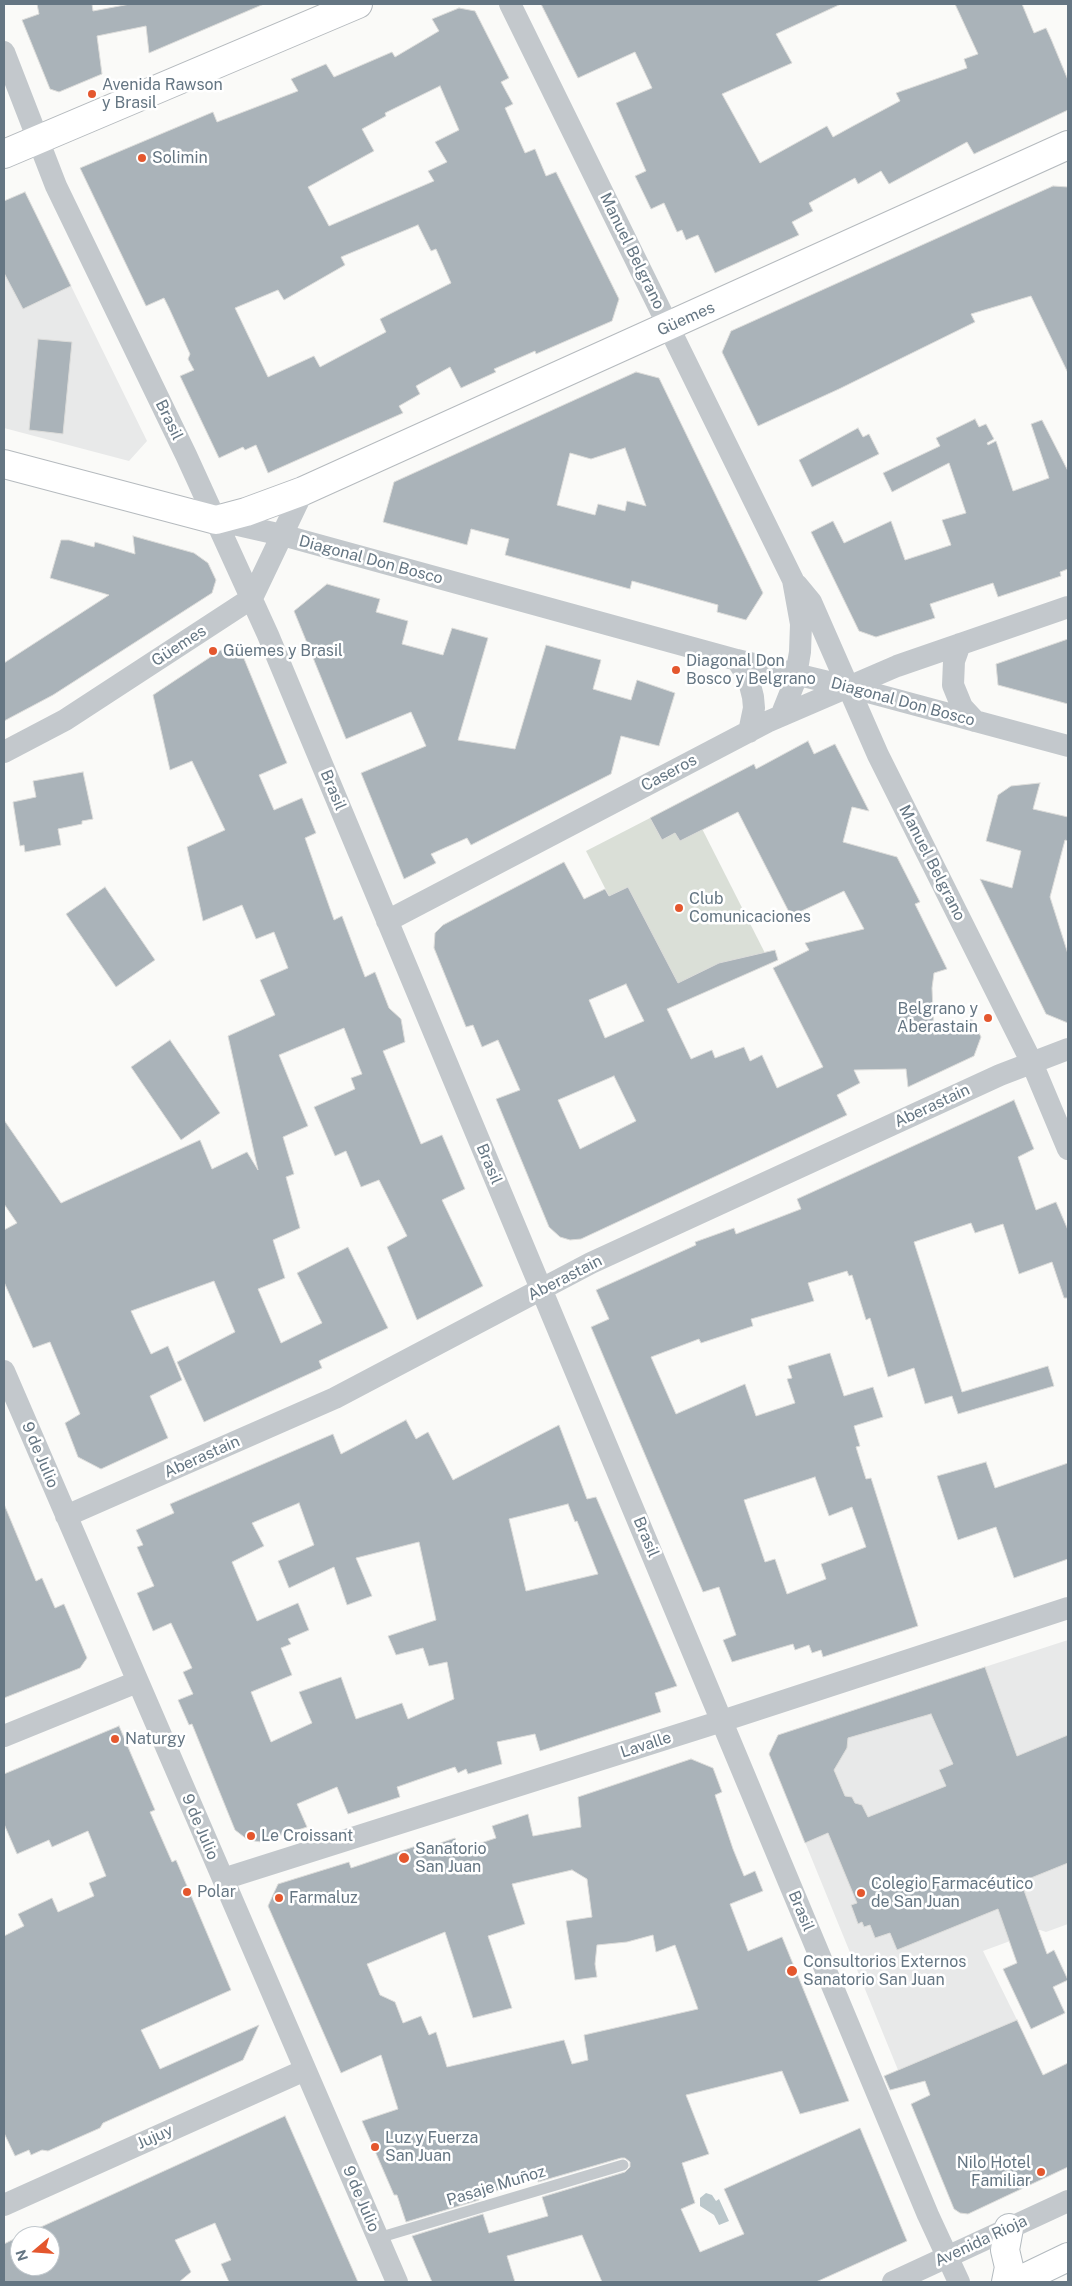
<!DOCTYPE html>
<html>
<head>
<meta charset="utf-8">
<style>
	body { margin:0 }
	#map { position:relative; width:1072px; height:2286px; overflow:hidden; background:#fafaf8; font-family:"Public Sans",sans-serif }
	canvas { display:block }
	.frame { position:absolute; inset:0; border:5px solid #657683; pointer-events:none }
	.north { position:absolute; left:10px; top:2226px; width:50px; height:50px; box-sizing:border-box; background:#fff; border:1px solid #c1c8cd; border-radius:50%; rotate:252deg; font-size:14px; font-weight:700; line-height:20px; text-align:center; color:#657683 }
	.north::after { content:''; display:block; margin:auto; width:18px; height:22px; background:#e4572e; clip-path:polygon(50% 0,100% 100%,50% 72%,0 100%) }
</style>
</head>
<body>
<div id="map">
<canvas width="1072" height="2286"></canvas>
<div class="frame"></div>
<div class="north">N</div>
</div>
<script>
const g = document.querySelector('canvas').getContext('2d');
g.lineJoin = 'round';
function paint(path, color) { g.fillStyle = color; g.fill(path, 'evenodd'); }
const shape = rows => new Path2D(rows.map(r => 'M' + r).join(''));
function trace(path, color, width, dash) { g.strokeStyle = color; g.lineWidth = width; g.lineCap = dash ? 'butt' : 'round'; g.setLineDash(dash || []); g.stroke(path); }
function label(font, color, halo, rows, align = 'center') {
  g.font = font + ' "Public Sans",sans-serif'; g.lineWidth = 5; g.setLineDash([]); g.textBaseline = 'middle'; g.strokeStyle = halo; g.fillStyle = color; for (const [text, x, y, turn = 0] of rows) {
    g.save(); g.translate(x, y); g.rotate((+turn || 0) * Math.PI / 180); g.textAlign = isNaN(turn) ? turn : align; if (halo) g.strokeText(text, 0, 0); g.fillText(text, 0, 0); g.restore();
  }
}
paint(shape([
	[25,192,147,441,129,461,4,428,4,201],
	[1068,1640,1068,1924,1046,1932,1040,1930,983,1951,1017,2020,898,2070,769,1754,778,1735,840,1714,848,1738,921,1717,914,1690]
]), '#e8e9e9');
paint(shape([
	[687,799,770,963,667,1009,586,851]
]), '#dadfd7');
paint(shape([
	[706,2193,712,2195,716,2201,719,2199,729,2221,719,2225,714,2215,700,2206,700,2198]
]), '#bbc7cb');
const building = shape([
	[37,4,92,4,93,11,130,4,264,4,149,53,146,26,97,36,102,74,59,92,50,89,22,20,39,14,37,4],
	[541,4,841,4,776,34,792,63,722,94,760,163,827,126,833,137,853,126,900,101,896,93,967,68,964,59,978,54,955,4,1022,4,1034,33,1046,28,1051,39,1068,80,1068,110,974,154,967,142,889,184,881,171,858,184,855,178,809,203,813,211,792,222,799,235,715,273,698,235,686,240,682,230,677,232,664,203,651,209,635,176,646,171,616,103,652,88,635,52,578,78,541,4],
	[459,8,475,11,509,78,501,82,513,104,505,108,525,153,535,149,546,176,556,172,619,299,612,321,536,354,535,351,494,369,496,372,461,388,450,367,416,386,420,394,399,406,403,413,268,473,256,445,245,450,243,447,219,458,180,376,194,370,188,359,190,354,169,308,164,298,146,306,80,168,213,112,217,122,298,91,291,79,326,64,334,77,392,52,395,57,439,31,432,19,459,8],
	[440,86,459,130,435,142,447,162,428,171,434,181,329,226,308,187,374,151,362,129,386,116,385,113,440,86],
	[418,225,431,251,436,249,451,283,380,319,386,332,320,367,314,356,268,377,235,308,278,290,284,300,345,265,341,257,418,225],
	[1053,186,1068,187,1068,373,1031,296,971,314,975,322,839,389,758,426,722,352,731,331,1053,186],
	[25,192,71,286,23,309,4,273,4,201,25,192],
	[38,339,72,342,63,434,29,430,38,339],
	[636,372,659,378,763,593,746,620,717,612,718,605,632,581,630,589,505,555,509,539,471,529,467,545,383,522,394,482,636,372],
	[625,448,646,506,627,501,625,511,598,504,595,515,557,505,570,453,591,459,625,448],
	[975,419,979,427,986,424,994,439,987,443,988,445,996,441,1013,491,1049,478,1031,424,1042,420,1068,471,1068,569,1060,572,1061,576,998,597,993,583,930,604,935,618,876,637,859,631,811,532,833,521,844,543,891,521,905,560,951,545,942,520,966,513,949,463,892,492,883,473,940,446,936,438,975,419],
	[858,428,863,437,869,434,879,454,812,487,799,460,858,428],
	[133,536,194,553,208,563,216,580,212,593,53,695,4,721,4,663,109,595,50,578,61,540,69,540,94,547,95,542,135,554,133,536],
	[327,584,380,599,376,612,408,621,402,644,443,655,452,628,488,638,458,740,515,749,546,645,601,660,593,689,631,700,637,680,675,693,659,746,621,736,611,774,471,845,467,838,431,854,436,863,404,879,361,773,426,746,411,712,346,739,294,611,327,584],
	[1068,639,1068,704,998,685,996,664,1068,639],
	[238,644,287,763,259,775,274,810,302,798,316,833,305,838,334,920,342,916,365,977,375,972,389,1008,401,1019,405,1042,383,1051,421,1144,442,1135,457,1170,465,1189,442,1200,483,1286,417,1320,387,1247,407,1236,379,1180,361,1187,346,1151,335,1156,314,1107,355,1089,351,1078,362,1074,344,1028,279,1055,308,1126,283,1137,294,1174,286,1177,300,1228,273,1240,285,1278,258,1289,281,1343,322,1323,297,1273,348,1247,388,1328,319,1361,322,1368,204,1422,177,1362,235,1332,214,1281,131,1311,151,1354,168,1346,182,1380,150,1396,168,1438,101,1469,78,1457,65,1423,80,1414,50,1342,33,1348,4,1282,4,1230,17,1223,4,1204,4,1120,61,1203,200,1140,212,1169,247,1152,258,1170,228,1036,275,1015,260,980,288,968,274,932,256,939,242,905,203,921,187,847,225,830,192,761,170,770,153,695,221,650,238,644],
	[808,741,814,754,835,744,869,811,852,807,843,842,897,857,920,902,915,904,947,969,934,973,932,988,934,1035,971,1017,981,1037,974,1056,908,1087,906,1069,854,1070,860,1083,837,1095,847,1115,581,1239,570,1240,560,1237,549,1227,496,1099,520,1090,498,1040,482,1047,473,1025,466,1027,434,948,435,933,443,925,564,862,584,899,605,889,609,896,628,887,678,983,719,963,775,950,778,960,667,1009,691,1059,712,1050,715,1058,744,1047,750,1061,762,1055,777,1088,823,1067,773,968,809,950,805,943,864,929,844,891,791,916,738,812,680,841,675,833,662,840,650,818,754,764,756,769,808,741],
	[626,984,644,1021,605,1038,589,1000,626,984],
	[614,1076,636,1121,580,1149,558,1100,614,1076],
	[83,772,93,819,82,821,82,824,58,829,61,845,25,852,24,845,20,846,13,802,36,797,33,781,83,772],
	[1040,783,1033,809,1068,817,1068,841,1065,840,1050,897,1068,954,1068,1023,1046,1014,980,879,1012,888,1021,851,986,841,998,795,1011,786,1040,783],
	[105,887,155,960,116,987,66,914,105,887],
	[170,1040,220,1113,181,1140,131,1067,170,1040],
	[1014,1100,1034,1149,1018,1157,1036,1210,1056,1202,1068,1230,1068,1298,1064,1298,1052,1262,1019,1274,1003,1224,975,1233,971,1223,914,1242,962,1392,1048,1366,1054,1386,958,1414,952,1396,925,1404,914,1368,888,1377,870,1318,866,1320,852,1275,849,1276,847,1271,808,1283,814,1301,751,1319,753,1326,701,1343,699,1339,651,1357,676,1414,745,1384,756,1416,795,1403,787,1379,792,1378,788,1366,830,1353,844,1396,873,1387,883,1417,854,1426,860,1446,856,1447,866,1479,871,1478,918,1626,823,1657,821,1650,812,1653,809,1645,795,1650,793,1644,732,1662,723,1640,736,1635,719,1587,703,1592,591,1327,609,1319,596,1290,696,1245,695,1242,734,1228,736,1234,801,1209,797,1199,1014,1100],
	[815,1477,829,1516,852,1507,866,1547,821,1564,826,1579,787,1594,775,1559,765,1562,744,1500,815,1477],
	[406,1420,416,1439,428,1432,453,1480,559,1425,587,1499,596,1497,677,1686,655,1693,661,1712,540,1751,535,1734,497,1742,502,1764,468,1774,466,1769,458,1773,455,1767,443,1771,397,1787,400,1797,348,1814,337,1787,297,1804,307,1827,261,1842,248,1840,235,1830,192,1724,189,1725,178,1700,193,1694,183,1672,192,1668,171,1623,153,1631,137,1593,154,1586,137,1547,143,1545,136,1530,174,1513,170,1504,333,1434,341,1454,406,1420],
	[299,1503,314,1545,278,1561,289,1588,334,1567,347,1605,372,1596,356,1558,419,1542,436,1620,388,1636,396,1655,423,1648,429,1666,447,1662,454,1699,408,1719,402,1703,356,1719,341,1677,299,1692,312,1723,271,1742,251,1692,292,1675,281,1648,291,1644,288,1639,309,1630,298,1603,257,1621,232,1562,264,1546,252,1523,299,1503],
	[568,1504,575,1522,577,1521,598,1574,526,1591,509,1519,568,1504],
	[986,1462,995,1488,1068,1463,1068,1559,1014,1578,996,1527,958,1540,937,1476,986,1462],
	[4,1504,36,1581,42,1578,55,1608,64,1604,87,1658,80,1668,4,1698,4,1504],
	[985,1667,1017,1756,1068,1735,1068,1863,1021,1882,1047,1954,1054,1950,1068,1980,1053,1987,1065,2013,1031,2029,1003,1969,1017,1963,998,1909,897,1950,890,1933,875,1938,870,1925,864,1927,862,1922,858,1924,851,1905,857,1903,828,1833,805,1843,769,1754,778,1735,985,1667],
	[931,1714,953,1764,939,1770,946,1786,868,1817,862,1805,855,1803,852,1797,845,1796,834,1770,847,1748,848,1738,931,1714],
	[119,1726,155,1810,150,1812,172,1862,176,1860,231,1990,141,2030,160,2069,259,2025,243,2060,103,2123,100,2128,48,2151,42,2150,31,2155,29,2150,15,2156,4,2133,4,1936,24,1926,18,1914,52,1898,58,1912,94,1896,89,1883,106,1876,88,1831,52,1847,49,1840,17,1854,4,1824,4,1774,119,1726],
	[691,1759,713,1768,722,1792,715,1795,733,1849,744,1876,755,1871,763,1891,730,1904,748,1951,782,1937,849,2101,800,2114,782,2071,686,2095,709,2154,682,2163,695,2203,681,2209,700,2252,744,2234,724,2189,860,2128,907,2241,816,2282,602,2282,582,2235,507,2256,515,2282,432,2282,412,2236,483,2214,489,2233,548,2216,542,2197,625,2172,630,2167,630,2162,625,2158,621,2158,538,2182,538,2179,478,2196,479,2200,406,2222,397,2195,394,2195,362,2121,398,2109,381,2055,341,2073,268,1906,278,1884,349,1862,351,1868,416,1846,417,1851,455,1838,459,1850,496,1838,492,1826,528,1814,533,1836,581,1827,578,1797,691,1759],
	[572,1870,587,1879,592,1917,566,1921,575,1980,597,1977,595,1964,597,1945,627,1942,653,1935,656,1952,675,1945,698,2009,584,2035,588,2060,572,2064,564,2040,447,2067,436,2032,429,2035,421,2016,403,2023,395,2002,380,1995,367,1964,445,1932,473,2018,512,2008,488,1936,525,1924,512,1884,572,1870],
	[1017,2020,1043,2075,1068,2063,1068,2167,968,2214,960,2213,954,2209,911,2104,930,2095,925,2081,890,2090,884,2076,1017,2020],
	[285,2116,358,2282,229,2282,221,2264,231,2260,215,2223,175,2240,191,2272,179,2282,4,2282,4,2244,20,2236,20,2266,50,2266,50,2236,21,2236,285,2116]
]);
paint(building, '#aab3b9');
trace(building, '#dcdcda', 1);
const secondary = shape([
	[1006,2282,1009,2267,1005,2250,1009,2228],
	[1016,2282,1068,2257]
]);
const primary = shape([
	[4,154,358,4],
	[4,464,216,520,246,512,303,491,1068,145]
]);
trace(secondary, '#b3babf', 30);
trace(primary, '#b5babe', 30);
trace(shape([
	[378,2238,623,2165]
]), '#c3c8cc', 11);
trace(shape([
	[510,4,793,580,801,624,800,652,795,681,781,716],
	[4,52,56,186,186,455,268,635,928,2215,959,2282],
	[216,520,282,535,737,660,849,687,1068,746],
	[797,585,811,602,878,755,1032,1063,1068,1149],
	[960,644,954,661,953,685,962,707,975,721],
	[737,660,748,677,753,697,754,708,749,732],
	[4,752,65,720,252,598,303,491],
	[387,921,767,722,897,666,1068,607],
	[4,1371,397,2282],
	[66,1516,335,1398,591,1263,1000,1075,1068,1049],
	[4,1736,137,1682],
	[223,1879,722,1721,1068,1608],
	[4,2205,305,2070],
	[893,2282,1068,2201]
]), '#c3c8cc', 22);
trace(secondary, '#fff', 28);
trace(primary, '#fff', 28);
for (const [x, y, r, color] of [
	[92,94,5,"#e4572e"],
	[142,158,5,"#e4572e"],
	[213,651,5,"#e4572e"],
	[676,670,5,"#e4572e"],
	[679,908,5,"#e4572e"],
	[988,1018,5,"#e4572e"],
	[115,1739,5,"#e4572e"],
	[251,1836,5,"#e4572e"],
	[404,1858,6,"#e4572e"],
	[187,1892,5,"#e4572e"],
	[861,1893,5,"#e4572e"],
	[279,1898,5,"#e4572e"],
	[792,1971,6,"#e4572e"],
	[375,2147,5,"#e4572e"],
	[1041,2172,5,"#e4572e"]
]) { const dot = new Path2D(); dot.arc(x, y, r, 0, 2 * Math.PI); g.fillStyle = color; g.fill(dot); trace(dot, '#fff', 2); }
label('16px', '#657683', '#fff', [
	["Avenida Rawson",102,85],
	["y Brasil",102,103],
	["Solimin",152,158],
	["Güemes y Brasil",223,651],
	["Diagonal Don",686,661],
	["Bosco y Belgrano",686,679],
	["Club",689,899],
	["Comunicaciones",689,917],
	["Belgrano y",978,1009,"right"],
	["Aberastain",978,1027,"right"],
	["Naturgy",125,1739],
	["Le Croissant",261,1836],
	["Sanatorio",415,1849],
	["San Juan",415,1867],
	["Colegio Farmacéutico",871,1884],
	["de San Juan",871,1902],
	["Polar",197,1892],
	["Farmaluz",289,1898],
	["Consultorios Externos",803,1962],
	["Sanatorio San Juan",803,1980],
	["Luz y Fuerza",385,2138],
	["San Juan",385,2156],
	["Nilo Hotel",1031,2163,"right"],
	["Familiar",1031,2181,"right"]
], 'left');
label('16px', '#657683', '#fff', [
	["Manuel Belgrano",632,251,64],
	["Güemes",686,319,-24],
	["Brasil",169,420,64],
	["Diagonal Don Bosco",371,560,15],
	["Güemes",179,646,-33],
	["Diagonal Don Bosco",903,702,15],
	["Caseros",669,773,-28],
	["Brasil",333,790,67],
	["Manuel Belgrano",932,863,63],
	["Aberastain",932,1106,-25],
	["Brasil",489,1164,67],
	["Aberastain",565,1278,-27],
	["9 de Julio",40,1455,67],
	["Aberastain",202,1457,-24],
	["Brasil",646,1537,67],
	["Lavalle",646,1745,-18],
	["9 de Julio",200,1827,67],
	["Brasil",801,1911,67],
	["Jujuy",155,2137,-24],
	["Pasaje Muñoz",496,2186,-17],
	["9 de Julio",361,2199,67],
	["Avenida Rioja",981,2241,-25]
]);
</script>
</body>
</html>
